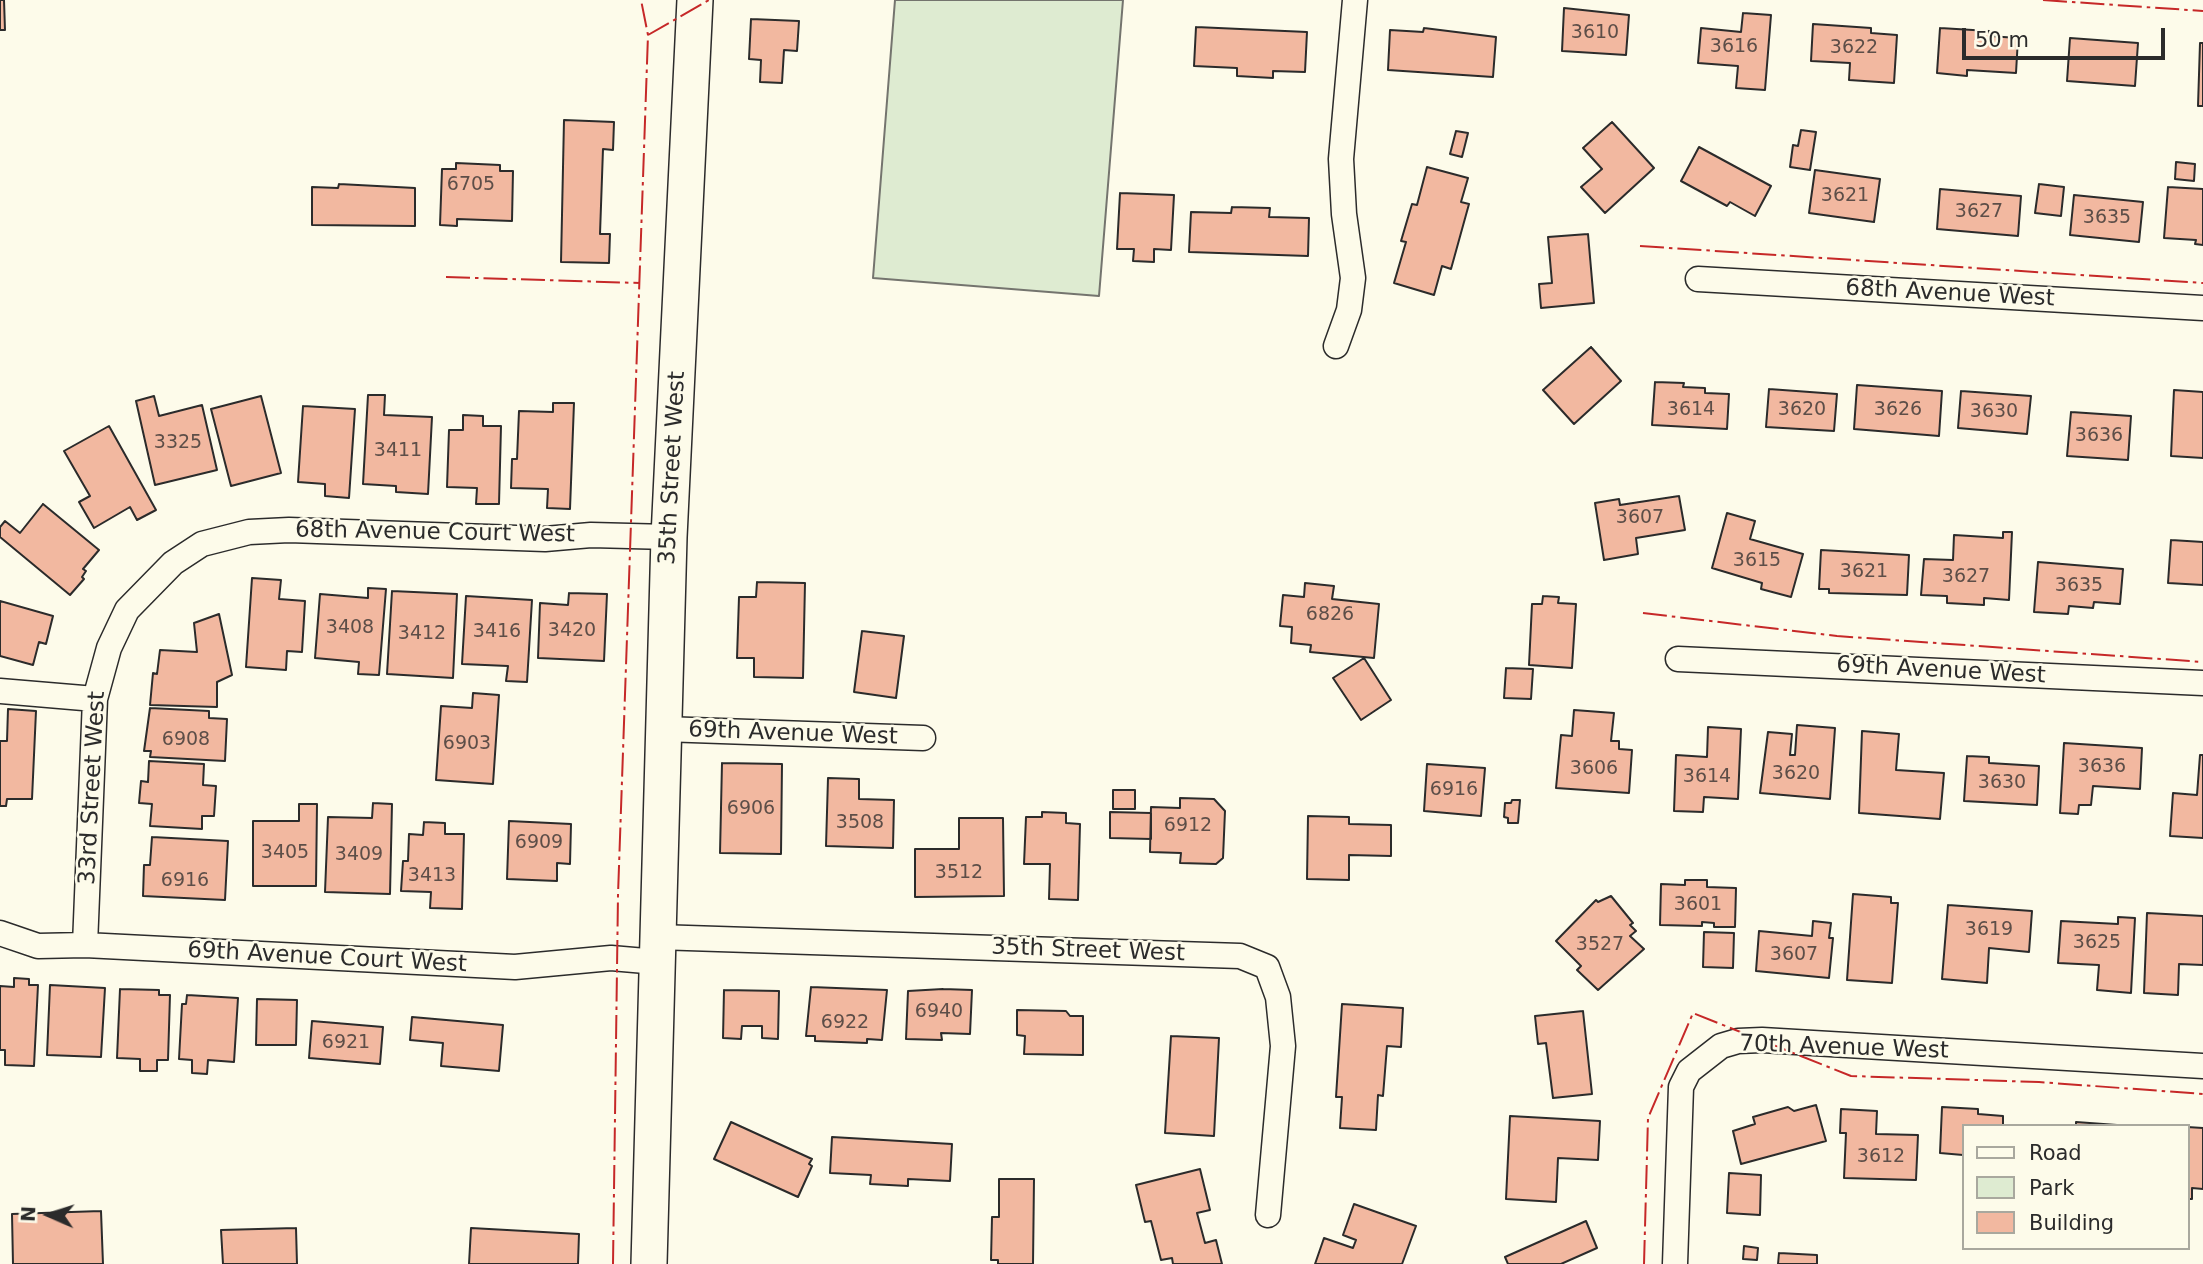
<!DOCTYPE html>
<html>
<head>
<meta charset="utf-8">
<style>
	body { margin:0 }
	#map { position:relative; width:2203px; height:1264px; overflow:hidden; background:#fdfbea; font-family:"DejaVu Sans",sans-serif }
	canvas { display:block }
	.legend { position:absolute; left:1962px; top:1124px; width:228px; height:126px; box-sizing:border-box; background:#fdfbea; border:2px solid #a9a89e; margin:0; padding:9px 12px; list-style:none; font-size:21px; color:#2b2b2b }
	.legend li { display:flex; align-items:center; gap:14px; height:35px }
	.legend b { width:35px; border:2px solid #a9a89e }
	.north { position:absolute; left:14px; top:1180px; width:70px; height:70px; -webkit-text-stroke:5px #fdfbea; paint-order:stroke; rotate:273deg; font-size:19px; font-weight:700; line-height:28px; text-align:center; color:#2b2b2b }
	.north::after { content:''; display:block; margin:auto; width:24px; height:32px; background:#2b2b2b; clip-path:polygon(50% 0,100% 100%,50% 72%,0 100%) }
	.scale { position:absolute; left:1962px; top:28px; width:203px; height:32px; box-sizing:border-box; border:4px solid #2b2b2b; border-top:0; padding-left:9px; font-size:21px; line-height:24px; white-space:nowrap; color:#2b2b2b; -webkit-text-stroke:5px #fdfbea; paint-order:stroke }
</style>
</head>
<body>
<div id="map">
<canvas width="2203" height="1264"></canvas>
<ul class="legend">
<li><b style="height:9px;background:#fdfbea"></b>Road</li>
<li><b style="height:19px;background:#deebd1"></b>Park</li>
<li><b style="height:19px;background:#f2b8a0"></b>Building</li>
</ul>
<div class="north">N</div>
<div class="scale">50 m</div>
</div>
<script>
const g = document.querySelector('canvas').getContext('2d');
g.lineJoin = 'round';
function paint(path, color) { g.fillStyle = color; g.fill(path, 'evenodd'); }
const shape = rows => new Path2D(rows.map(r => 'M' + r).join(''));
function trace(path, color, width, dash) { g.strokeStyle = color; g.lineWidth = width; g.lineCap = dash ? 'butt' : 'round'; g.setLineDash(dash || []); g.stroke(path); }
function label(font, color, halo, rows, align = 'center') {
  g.font = font + ' "DejaVu Sans",sans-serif'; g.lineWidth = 5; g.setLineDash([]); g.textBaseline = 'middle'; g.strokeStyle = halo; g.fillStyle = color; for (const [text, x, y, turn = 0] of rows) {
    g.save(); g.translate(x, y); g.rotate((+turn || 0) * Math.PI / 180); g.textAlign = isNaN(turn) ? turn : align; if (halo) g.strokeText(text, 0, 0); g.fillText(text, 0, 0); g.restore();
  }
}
const green = shape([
	[895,0,1123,0,1099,296,873,278,895,0]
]);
paint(green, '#deebd1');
trace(green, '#74746e', 2);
const building = shape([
	[0,0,4,0,5,30,0,30,0,0],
	[1564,8,1629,15,1626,55,1562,51,1564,8],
	[1743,13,1771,15,1765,90,1736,88,1738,66,1698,63,1701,28,1741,32,1743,13],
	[751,19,799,21,797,51,784,50,782,83,760,82,761,60,749,59,751,19],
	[1813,24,1871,28,1871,33,1897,35,1894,83,1849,80,1850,63,1811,61,1813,24],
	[1196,27,1307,32,1305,72,1273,71,1273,78,1237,76,1237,68,1194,66,1196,27],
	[1424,28,1496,37,1493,77,1388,70,1390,30,1423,32,1424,28],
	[1940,28,1989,31,1989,36,2018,38,2016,73,1967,70,1967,76,1937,73,1940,28],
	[2070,38,2138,43,2135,86,2067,81,2070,38],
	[2200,43,2203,43,2203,106,2198,106,2200,43],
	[564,120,614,122,613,150,603,149,600,234,610,234,609,263,561,262,564,120],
	[1612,122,1654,168,1605,213,1581,187,1602,169,1583,148,1612,122],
	[1801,130,1816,132,1810,170,1790,167,1793,145,1798,146,1801,130],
	[1456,131,1468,133,1462,157,1450,154,1456,131],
	[1699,147,1771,186,1755,216,1730,202,1727,206,1681,181,1699,147],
	[2176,162,2195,164,2194,181,2175,179,2176,162],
	[456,163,500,165,500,171,513,171,512,221,457,219,457,226,440,225,442,169,456,169,456,163],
	[1427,167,1468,178,1461,202,1469,204,1451,269,1442,266,1434,295,1394,283,1406,242,1401,241,1412,204,1417,205,1427,167],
	[1815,170,1880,179,1874,222,1809,213,1815,170],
	[339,184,415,188,415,226,312,225,312,187,338,188,339,184],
	[2039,184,2064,187,2061,216,2035,213,2039,184],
	[2168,187,2203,189,2203,245,2195,244,2196,240,2164,238,2168,187],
	[1940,189,2021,196,2018,236,1937,229,1940,189],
	[1120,193,1174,195,1171,250,1154,249,1154,262,1133,261,1134,249,1117,249,1120,193],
	[2074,195,2143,202,2139,242,2070,235,2074,195],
	[1232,207,1270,208,1269,217,1309,218,1308,256,1189,252,1191,212,1231,213,1232,207],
	[1588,234,1594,303,1541,308,1539,284,1552,283,1548,237,1588,234],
	[1591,347,1621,381,1574,424,1543,390,1591,347],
	[1655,382,1684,383,1683,387,1705,388,1705,393,1729,394,1727,429,1652,425,1655,382],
	[1857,385,1942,391,1939,436,1854,429,1857,385],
	[1769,389,1837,394,1834,431,1766,427,1769,389],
	[2174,390,2203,392,2203,458,2171,456,2174,390],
	[1961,391,2031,396,2027,434,1958,428,1961,391],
	[368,395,385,395,384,415,432,417,428,494,396,492,396,486,363,484,368,395],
	[154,396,159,416,202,405,217,470,155,485,136,401,154,396],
	[261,396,281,473,231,486,211,409,261,396],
	[553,403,574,403,570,509,547,508,548,489,511,488,512,459,517,459,519,411,553,412,553,403],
	[303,406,355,409,349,498,325,496,325,484,298,482,303,406],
	[2071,412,2131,416,2128,460,2067,456,2071,412],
	[463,415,483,416,483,426,501,426,499,504,476,504,477,488,447,487,449,430,463,430,463,415],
	[109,426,156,510,137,520,130,507,94,528,79,502,90,496,64,451,109,426],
	[1679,496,1685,530,1636,538,1638,554,1604,560,1595,503,1619,499,1620,505,1679,496],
	[43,504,99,550,83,569,86,571,82,577,84,579,70,595,0,537,0,527,5,521,20,533,43,504],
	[1727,513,1755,521,1750,539,1803,554,1791,597,1761,589,1762,583,1712,568,1727,513],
	[2003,532,2012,532,2009,600,1984,598,1984,605,1947,603,1947,596,1921,595,1924,559,1953,560,1954,535,2003,538,2003,532],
	[2171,540,2203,542,2203,585,2168,583,2171,540],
	[1821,550,1909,555,1907,595,1829,593,1829,589,1819,589,1821,550],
	[2038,562,2123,569,2120,604,2094,602,2093,608,2069,606,2068,614,2034,612,2038,562],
	[252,578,281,580,279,599,305,601,302,652,287,651,286,670,246,667,252,578],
	[757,582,805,583,803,678,754,677,754,658,737,658,739,597,756,597,757,582],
	[1305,583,1334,586,1332,599,1379,604,1374,658,1310,652,1311,645,1291,643,1292,627,1280,626,1283,595,1304,597,1305,583],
	[368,588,386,589,379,675,358,674,359,662,315,658,320,594,368,598,368,588],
	[392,591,457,594,453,678,387,674,392,591],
	[569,593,607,594,604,661,538,658,540,603,568,605,569,593],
	[466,596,532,600,527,682,506,681,508,666,462,664,466,596],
	[1543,596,1559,597,1558,603,1576,604,1572,668,1529,665,1532,604,1542,604,1543,596],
	[0,601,53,616,46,644,39,642,33,665,0,656,0,601],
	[219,614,232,675,217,682,217,707,150,705,153,673,157,674,160,650,197,652,194,623,219,614],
	[862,631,904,636,896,698,854,692,862,631],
	[1364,658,1391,700,1361,720,1333,678,1364,658],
	[1506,668,1533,669,1531,699,1504,698,1506,668],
	[473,693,499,695,493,784,436,780,441,706,472,708,473,693],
	[150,708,209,711,209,718,227,719,225,761,150,757,151,751,144,751,150,708],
	[8,709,36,711,32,799,7,799,6,806,0,806,0,741,7,741,8,709],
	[1574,710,1614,713,1611,741,1619,741,1619,749,1632,750,1629,793,1556,788,1561,735,1572,736,1574,710],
	[1797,725,1835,728,1830,799,1760,793,1768,732,1792,734,1790,755,1795,755,1797,725],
	[1708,727,1741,729,1738,799,1704,797,1703,812,1674,811,1676,755,1707,757,1708,727],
	[1862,731,1899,734,1896,770,1944,773,1940,819,1859,813,1862,731],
	[2064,743,2142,748,2140,789,2093,786,2091,805,2079,805,2078,814,2060,813,2064,743],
	[2200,755,2203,755,2203,838,2170,836,2173,793,2197,795,2200,755],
	[1967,756,1989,757,1989,763,2039,766,2037,805,1964,801,1967,756],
	[149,761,204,764,203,785,216,786,214,816,202,816,202,829,150,826,152,804,139,803,141,781,148,782,149,761],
	[722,763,782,764,781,854,720,853,722,763],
	[1427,764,1485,768,1481,816,1424,811,1427,764],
	[828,778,859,779,859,799,894,800,893,848,826,846,828,778],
	[1113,790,1135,790,1135,809,1113,809,1113,790],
	[1180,798,1214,799,1225,811,1223,858,1216,864,1180,863,1181,853,1150,852,1151,807,1180,808,1180,798],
	[1512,800,1520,800,1518,823,1508,823,1508,818,1504,817,1505,803,1511,803,1512,800],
	[373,803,392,804,390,894,325,892,328,817,372,818,373,803],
	[299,804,317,804,316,886,253,886,253,821,299,821,299,804],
	[1042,812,1066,813,1066,823,1080,824,1078,900,1049,899,1050,864,1024,864,1026,817,1042,817,1042,812],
	[1110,812,1151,813,1151,839,1110,838,1110,812],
	[1308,816,1349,817,1349,824,1391,825,1391,856,1349,855,1349,880,1307,879,1308,816],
	[959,818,1003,818,1004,896,915,897,915,849,959,849,959,818],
	[509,821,571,824,570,864,557,863,557,881,507,879,509,821],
	[424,822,445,823,445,834,464,834,462,909,430,908,431,892,401,891,403,861,408,861,409,834,423,835,424,822],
	[152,837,228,841,225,900,143,896,144,865,150,865,152,837],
	[1685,880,1707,880,1707,887,1736,888,1735,927,1714,927,1714,923,1702,922,1702,926,1660,925,1661,884,1685,885,1685,880],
	[1853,894,1891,897,1891,903,1898,903,1892,983,1847,980,1853,894],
	[1611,896,1633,923,1630,925,1636,931,1630,936,1644,949,1598,990,1577,970,1581,966,1556,941,1596,900,1598,902,1611,896],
	[1948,905,2032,911,2029,952,1989,948,1987,983,1942,979,1948,905],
	[2147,913,2203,916,2203,965,2179,964,2178,995,2144,993,2147,913],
	[2118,917,2135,918,2131,993,2097,990,2099,965,2058,963,2061,921,2118,924,2118,917],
	[1813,921,1831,923,1829,938,1833,938,1829,978,1756,971,1759,931,1812,936,1813,921],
	[1704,932,1734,933,1733,968,1703,967,1704,932],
	[14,978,29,979,29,985,38,985,34,1066,5,1065,5,1050,0,1050,0,986,14,987,14,978],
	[50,985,105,988,101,1057,47,1055,50,985],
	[811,987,887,990,882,1040,867,1039,867,1043,815,1041,815,1036,806,1036,811,987],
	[120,989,159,990,159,995,170,995,168,1060,157,1060,157,1071,140,1071,140,1059,117,1058,120,989],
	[943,989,972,990,970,1034,941,1033,942,1040,906,1039,908,991,943,989],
	[724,990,779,991,778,1039,762,1038,762,1026,742,1026,741,1039,723,1038,724,990],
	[187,995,238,998,234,1062,208,1060,207,1074,192,1073,192,1060,179,1059,182,1004,186,1004,187,995],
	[257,999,297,1000,296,1045,256,1045,257,999],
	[1342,1004,1403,1008,1401,1047,1387,1046,1383,1096,1378,1095,1376,1130,1340,1128,1342,1097,1336,1097,1342,1004],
	[1017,1010,1066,1011,1070,1016,1083,1016,1083,1055,1024,1054,1025,1036,1017,1035,1017,1010],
	[1583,1011,1592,1094,1553,1098,1546,1043,1538,1044,1535,1016,1583,1011],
	[412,1017,503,1025,499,1071,441,1066,443,1043,410,1040,412,1017],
	[312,1021,383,1027,380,1064,309,1058,312,1021],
	[1171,1036,1219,1038,1214,1136,1165,1133,1171,1036],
	[1816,1105,1826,1141,1741,1164,1733,1131,1755,1124,1753,1117,1788,1107,1794,1111,1816,1105],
	[1942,1107,1978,1109,1978,1114,2003,1116,2003,1126,1963,1126,1963,1155,1940,1153,1942,1107],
	[1841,1109,1877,1111,1876,1134,1918,1135,1916,1180,1844,1178,1846,1133,1840,1133,1841,1109],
	[1510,1116,1600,1121,1598,1160,1558,1158,1556,1202,1506,1199,1510,1116],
	[731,1122,812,1159,809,1164,812,1166,798,1197,714,1159,731,1122],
	[2076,1122,2117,1125,2117,1126,2076,1126,2076,1122],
	[2187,1127,2203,1128,2203,1189,2192,1188,2192,1199,2187,1199,2187,1127],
	[832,1137,952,1144,950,1181,908,1179,908,1186,870,1184,871,1175,830,1173,832,1137],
	[1200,1169,1210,1210,1197,1213,1205,1243,1216,1240,1222,1264,1173,1264,1172,1258,1161,1260,1151,1221,1145,1222,1136,1185,1200,1169],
	[1729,1173,1761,1175,1760,1215,1727,1213,1729,1173],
	[999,1179,1034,1179,1033,1264,998,1264,998,1260,991,1260,992,1217,999,1217,999,1179],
	[1354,1204,1416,1226,1402,1264,1315,1264,1324,1238,1353,1248,1356,1240,1343,1235,1354,1204],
	[101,1211,103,1264,13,1264,12,1214,101,1211],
	[1586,1221,1597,1248,1561,1264,1508,1264,1505,1257,1586,1221],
	[296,1228,297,1264,223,1264,221,1230,296,1228],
	[471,1228,579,1234,578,1264,469,1264,471,1228],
	[1744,1246,1758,1248,1757,1260,1743,1259,1744,1246],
	[1779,1253,1817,1255,1817,1264,1778,1264,1779,1253]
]);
paint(building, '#f2b8a0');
trace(building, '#2b2b2b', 2);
const street = shape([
	[1698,279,2203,308],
	[1336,346,1349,310,1353,278,1344,214,1341,159,1355,0],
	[1678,659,2203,683],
	[0,691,95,699],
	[663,729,923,738],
	[0,933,38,946,85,945,515,967,611,958,657,962],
	[657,937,1240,956,1267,967,1278,997,1283,1046,1268,1215],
	[85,945,95,699,109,648,127,610,173,563,202,544,249,532,289,530,545,539,591,535,669,537],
	[1675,1264,1681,1087,1689,1071,1721,1046,1738,1041,1762,1040,2203,1066]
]);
const secondary = shape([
	[649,1264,669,537,695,0]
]);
trace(street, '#2b2b2b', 27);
trace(secondary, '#2b2b2b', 38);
trace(street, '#fdfbea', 24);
trace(secondary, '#fdfbea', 35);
trace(shape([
	[2043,0,2203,11],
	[648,35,709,0],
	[1640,246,2203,283],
	[446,277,640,283],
	[1643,613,1837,636,2203,662],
	[613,1264,618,895,648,35,641,0],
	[1644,1264,1648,1118,1693,1013,1851,1076,2039,1082,2203,1094]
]), '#c62828', 2, [24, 5, 3.5, 5]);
label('19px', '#5d4e48', null, [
	["3610",1595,33],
	["3616",1734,47],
	["3622",1854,48],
	["6705",471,185],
	["3621",1845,196],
	["3627",1979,212],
	["3635",2107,218],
	["3614",1691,410],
	["3620",1802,410],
	["3626",1898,410],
	["3630",1994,412],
	["3636",2099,436],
	["3325",178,443],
	["3411",398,451],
	["3607",1640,518],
	["3615",1757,561],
	["3621",1864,572],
	["3627",1966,577],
	["3635",2079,586],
	["6826",1330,615],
	["3408",350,628],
	["3420",572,631],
	["3416",497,632],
	["3412",422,634],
	["6908",186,740],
	["6903",467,744],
	["3636",2102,767],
	["3606",1594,769],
	["3620",1796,774],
	["3614",1707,777],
	["3630",2002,783],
	["6916",1454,790],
	["6906",751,809],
	["3508",860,823],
	["6912",1188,826],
	["6909",539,843],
	["3405",285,853],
	["3409",359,855],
	["3512",959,873],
	["3413",432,876],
	["6916",185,881],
	["3601",1698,905],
	["3619",1989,930],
	["3625",2097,943],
	["3527",1600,945],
	["3607",1794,955],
	["6940",939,1012],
	["6922",845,1023],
	["6921",346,1043],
	["3612",1881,1157]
]);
label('23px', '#2b2b2b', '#fdfbea', [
	["68th Avenue West",1950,294,3],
	["35th Street West",673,468,-87],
	["68th Avenue Court West",435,533,1],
	["69th Avenue West",1941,671,3],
	["69th Avenue West",793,734,2],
	["33rd Street West",93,788,-87],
	["35th Street West",1088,951,2],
	["69th Avenue Court West",327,958,3],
	["70th Avenue West",1844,1048,2]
]);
</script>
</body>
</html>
